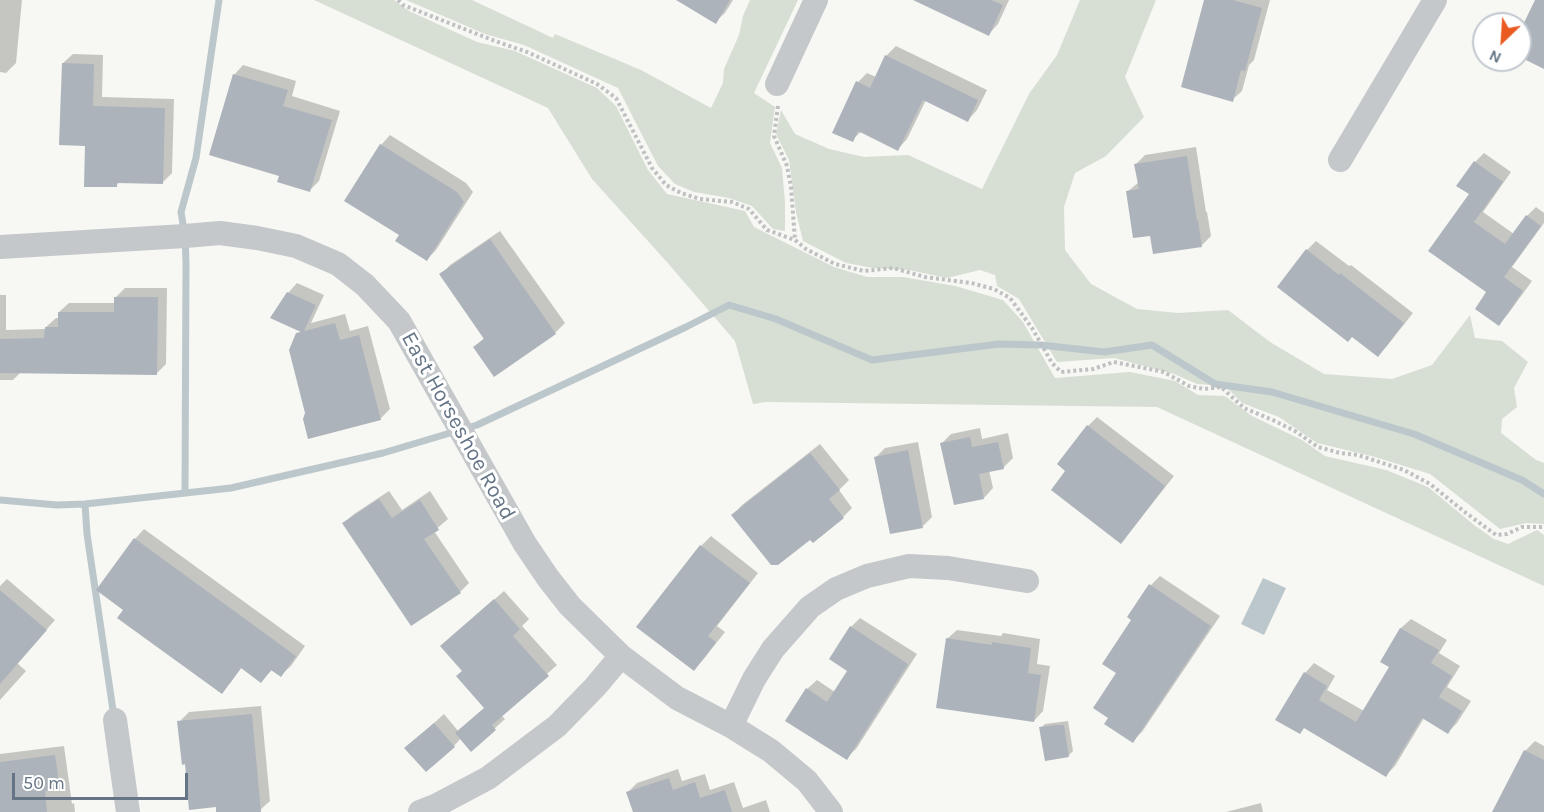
<!DOCTYPE html>
<html>
<head>
<meta charset="utf-8">
<style>
	body { margin:0 }
	#map { position:relative; width:1544px; height:812px; overflow:hidden; background:#f7f7f3; font-family:Karla,sans-serif }
	canvas { display:block }
	.north { position:absolute; left:1472px; top:12px; width:60px; height:60px; box-sizing:border-box; background:#fff; border:2px solid #c1c8cf; border-radius:50%; rotate:205deg; font-size:16px; font-weight:700; line-height:24px; text-align:center; color:#657586 }
	.north::after { content:''; display:block; margin:auto; width:21px; height:27px; background:#e95b21; clip-path:polygon(50% 0,100% 100%,50% 72%,0 100%) }
	.scale { position:absolute; left:12px; top:773px; width:176px; height:27px; box-sizing:border-box; border:3px solid #657586; border-top:0; padding-left:8px; font-size:18px; line-height:21px; white-space:nowrap; color:#657586; -webkit-text-stroke:4px #fff; paint-order:stroke }
</style>
</head>
<body>
<div id="map">
<canvas width="1544" height="812"></canvas>
<div class="north">N</div>
<div class="scale">50 m</div>
</div>
<script>
const g = document.querySelector('canvas').getContext('2d');
g.lineJoin = 'round';
function paint(path, color) { g.fillStyle = color; g.fill(path, 'evenodd'); }
const shape = rows => new Path2D(rows.map(r => 'M' + r).join(''));
function trace(path, color, width, dash) { g.strokeStyle = color; g.lineWidth = width; g.lineCap = dash ? 'butt' : 'round'; g.setLineDash(dash || []); g.stroke(path); }
function label(font, color, halo, rows, align = 'center') {
  g.font = font + ' Karla,sans-serif'; g.lineWidth = 6; g.setLineDash([]); g.textBaseline = 'middle'; g.strokeStyle = halo; g.fillStyle = color; for (const [text, x, y, turn = 0] of rows) {
    g.save(); g.translate(x, y); g.rotate((+turn || 0) * Math.PI / 180); g.textAlign = isNaN(turn) ? turn : align; if (halo) g.strokeText(text, 0, 0); g.fillText(text, 0, 0); g.restore();
  }
}
paint(shape([
	[314,0,394,0,409,11,477,42,515,51,597,88,616,106,648,170,667,194,745,211,754,227,834,267,867,277,903,277,955,286,1003,300,1023,322,1055,378,1130,372,1175,381,1198,395,1225,396,1252,416,1302,440,1325,456,1386,470,1428,487,1474,525,1494,539,1508,544,1537,530,1544,535,1544,586,1157,407,766,402,753,404,735,341,666,261,592,179,548,108],
	[406,0,472,0,553,38,555,34,641,70,711,108,723,83,724,69,739,35,743,16,750,0,798,0,754,93,775,107,770,143,782,168,785,202,785,231,773,229,752,206,729,198,694,192,675,184,658,166,618,88,524,45,485,34],
	[1080,0,1156,0,1125,77,1144,117,1106,156,1075,173,1064,207,1065,250,1091,284,1137,309,1178,313,1228,310,1270,342,1324,374,1392,379,1432,365,1470,315,1475,338,1502,341,1528,362,1514,388,1517,407,1502,419,1501,433,1536,460,1544,463,1544,524,1526,523,1500,529,1430,474,1375,457,1317,443,1279,417,1242,403,1225,386,1197,384,1174,374,1114,358,1057,362,1019,299,997,286,995,275,980,270,947,278,909,270,873,268,846,263,803,241,796,212,789,160,776,134,781,110,795,134,829,149,864,157,908,155,982,189,1029,94,1057,55]
]), '#d7ded4');
paint(shape([
	[1263,578,1286,588,1264,635,1241,624]
]), '#bcc7cc');
paint(shape([
	[0,0,22,0,16,63,6,73,0,72],
	[679,0,733,0,725,13,715,22],
	[917,0,1009,0,998,24,989,34],
	[1206,0,1270,0,1254,60,1249,65,1242,91,1232,100],
	[896,46,987,90,977,110,968,120,926,100,907,139,898,149,862,131,852,140,858,82,867,73,876,77,886,56],
	[73,54,103,55,102,97,174,99,172,173,162,183,120,181,116,186,87,144,63,63],
	[243,65,296,81,292,96,340,111,319,181,310,190,281,175,234,75],
	[390,135,466,183,473,192,436,250,427,259,401,234,346,200,381,145],
	[1196,147,1206,212,1207,212,1211,236,1202,245,1151,234,1127,192,1139,182,1136,164,1145,155],
	[1484,153,1511,172,1483,212,1514,234,1527,216,1536,207,1544,213,1544,223,1512,267,1532,281,1508,314,1499,324,1488,292,1430,250,1471,194,1475,162],
	[500,231,565,323,555,333,494,375,475,347,485,337,441,275,450,265],
	[1316,241,1349,266,1351,265,1413,313,1387,346,1378,355,1307,250],
	[297,283,324,295,311,323,345,314,350,331,368,326,390,409,380,419,307,413,298,334,301,330,288,293],
	[125,288,167,288,166,364,156,374,21,372,13,380,0,380,0,295,6,295,6,330,46,329,46,327,56,318,59,318,59,312,69,303,116,303,116,297],
	[1097,417,1174,476,1130,532,1121,542,1067,471,1088,426],
	[980,428,982,439,1008,433,1013,458,1003,468,989,470,993,488,984,498,942,443,951,434],
	[918,442,932,517,923,526,876,457,885,448],
	[820,444,849,480,839,490,852,508,843,517,733,515,742,505],
	[389,491,402,510,430,491,448,519,434,531,469,583,460,592,344,523,354,514],
	[144,529,305,646,291,666,281,675,273,669,261,681,242,667,231,682,222,692,135,539],
	[711,536,758,573,717,626,725,632,703,660,694,669,638,626,701,546],
	[1160,576,1220,616,1142,732,1132,741,1110,718,1118,673,1133,619,1151,585],
	[7,579,55,620,17,663,26,671,0,700,0,586],
	[504,591,529,619,522,626,557,665,501,715,505,719,471,750,461,738,454,746,416,739,444,714,459,732,486,707,463,670,452,637],
	[860,618,917,654,856,749,846,758,807,689,817,680,835,692,849,670,851,627],
	[1411,619,1447,640,1439,653,1460,666,1447,687,1471,701,1457,723,1448,732,1424,718,1395,766,1386,775,1305,727,1305,673,1314,663,1335,676,1327,690,1364,711,1391,666,1382,661,1401,628],
	[957,630,1001,636,1003,633,1040,639,1037,664,1050,666,1043,711,1034,721,947,639],
	[261,706,270,801,260,810,217,812,217,806,186,763,179,722,189,712],
	[1068,721,1073,751,1068,756,1041,728,1045,724],
	[1535,741,1544,746,1544,812,1500,812,1495,810,1525,751],
	[64,746,72,804,74,803,75,812,0,812,0,754],
	[678,769,682,781,705,774,710,790,734,782,743,808,766,800,770,812,634,812,628,792,637,783],
	[1261,803,1263,812,1226,812]
]), '#0003');
trace(shape([
	[185,493,186,263,185,236,181,212,196,158,219,0],
	[0,500,57,505,85,504,231,488,383,453,477,425,686,327,729,305,776,319,872,360,999,344,1041,345,1104,352,1152,345,1215,384,1272,392,1414,434,1522,480,1544,494],
	[85,504,87,534,114,717]
]), '#bcc7cc', 7);
paint(shape([
	[676,0,730,0,716,24],
	[913,0,991,0,1003,5,989,36],
	[1204,0,1233,0,1262,8,1245,71,1241,70,1233,102,1181,87],
	[1535,0,1544,0,1544,69,1520,57,1520,31],
	[885,55,978,100,968,122,923,100,898,151,858,131,853,142,832,133,856,81,870,88],
	[62,63,94,64,93,106,165,108,163,184,117,183,117,187,84,187,85,146,59,145],
	[233,74,288,90,283,106,332,120,310,192,277,182,279,176,209,155],
	[380,144,457,192,464,202,427,261,395,241,399,235,344,201],
	[1187,156,1197,221,1198,220,1202,247,1153,254,1150,236,1133,238,1126,191,1139,189,1134,164],
	[1474,161,1503,182,1474,222,1505,244,1526,215,1541,226,1504,277,1523,291,1499,326,1475,309,1486,292,1428,251,1469,194,1456,186],
	[490,239,556,334,494,377,473,347,484,339,439,274],
	[1306,249,1339,275,1340,273,1404,323,1378,357,1352,337,1348,342,1277,287],
	[287,292,316,305,304,331,335,323,340,340,359,335,381,420,308,439,303,419,305,413,289,350,296,333,301,332,270,318],
	[114,297,158,297,157,375,0,373,0,339,44,338,45,327,58,327,58,312,114,312],
	[1087,425,1165,486,1121,544,1051,490,1065,471,1057,464],
	[970,437,972,447,998,442,1004,469,979,474,984,499,954,505,940,443],
	[908,450,923,528,890,534,874,457],
	[810,453,840,490,829,499,844,518,813,543,810,540,778,565,771,565,731,515],
	[379,499,392,518,420,500,439,530,424,539,461,593,411,626,342,523],
	[134,538,296,656,281,677,271,670,261,683,241,668,222,694,117,618,123,610,96,590],
	[700,545,750,583,708,636,716,642,694,671,636,627],
	[1149,584,1211,626,1133,743,1104,724,1108,718,1093,708,1116,673,1102,664,1131,620,1127,617],
	[0,590,47,630,0,684],
	[494,599,520,629,513,636,549,676,492,725,496,730,471,752,455,733,484,708,456,676,462,671,440,646],
	[850,626,908,664,847,760,785,721,806,688,827,702,847,671,829,659],
	[1400,628,1439,650,1431,663,1452,676,1439,697,1462,711,1448,734,1422,718,1386,777,1304,728,1300,734,1275,720,1304,672,1327,686,1319,700,1356,722,1389,667,1380,662],
	[946,638,992,645,992,642,1031,648,1028,673,1041,675,1034,722,936,708],
	[252,714,261,812,216,812,216,807,189,810,185,764,182,765,177,721],
	[434,723,455,747,426,772,404,748],
	[1056,725,1064,725,1069,757,1045,761,1039,727],
	[1524,750,1544,760,1544,812,1492,812],
	[55,755,60,789,45,791,47,812,0,812,0,762],
	[669,778,673,790,695,782,700,798,725,790,732,812,633,812,626,792]
]), '#acb3ba');
trace(shape([
	[398,0,403,5,495,41,527,52,597,84,616,98,652,168,666,185,681,193,700,199,732,202,749,209,767,230,795,240,806,249,835,264,864,271,893,268,925,277,971,283,994,289,1010,298,1032,328,1052,363,1061,372,1093,369,1114,362,1164,372,1189,386,1204,389,1221,387,1244,408,1275,421,1295,431,1318,447,1340,453,1358,455,1404,470,1430,484,1466,513,1496,535,1507,534,1522,527,1542,527,1544,528],
	[778,106,774,136,787,166,791,187,795,240]
]), '#bec0c2', 4, [3, 3]);
trace(shape([
	[777,84,816,0],
	[1340,160,1435,0],
	[0,247,185,236,220,233,257,238,296,246,338,264,365,285,399,321,525,544,548,578,570,606,621,656,677,698,731,726,771,751,807,781,831,812],
	[115,720,128,812],
	[731,726,754,679,773,649,810,607,836,589,867,576,909,566,948,568,1027,581],
	[420,812,435,806,488,778,557,726,595,687,621,656]
]), '#c4c8cb', 24);
label('22px', '#657586', '#fff', [
	["East Horseshoe Road",458,426,61]
]);
</script>
</body>
</html>
